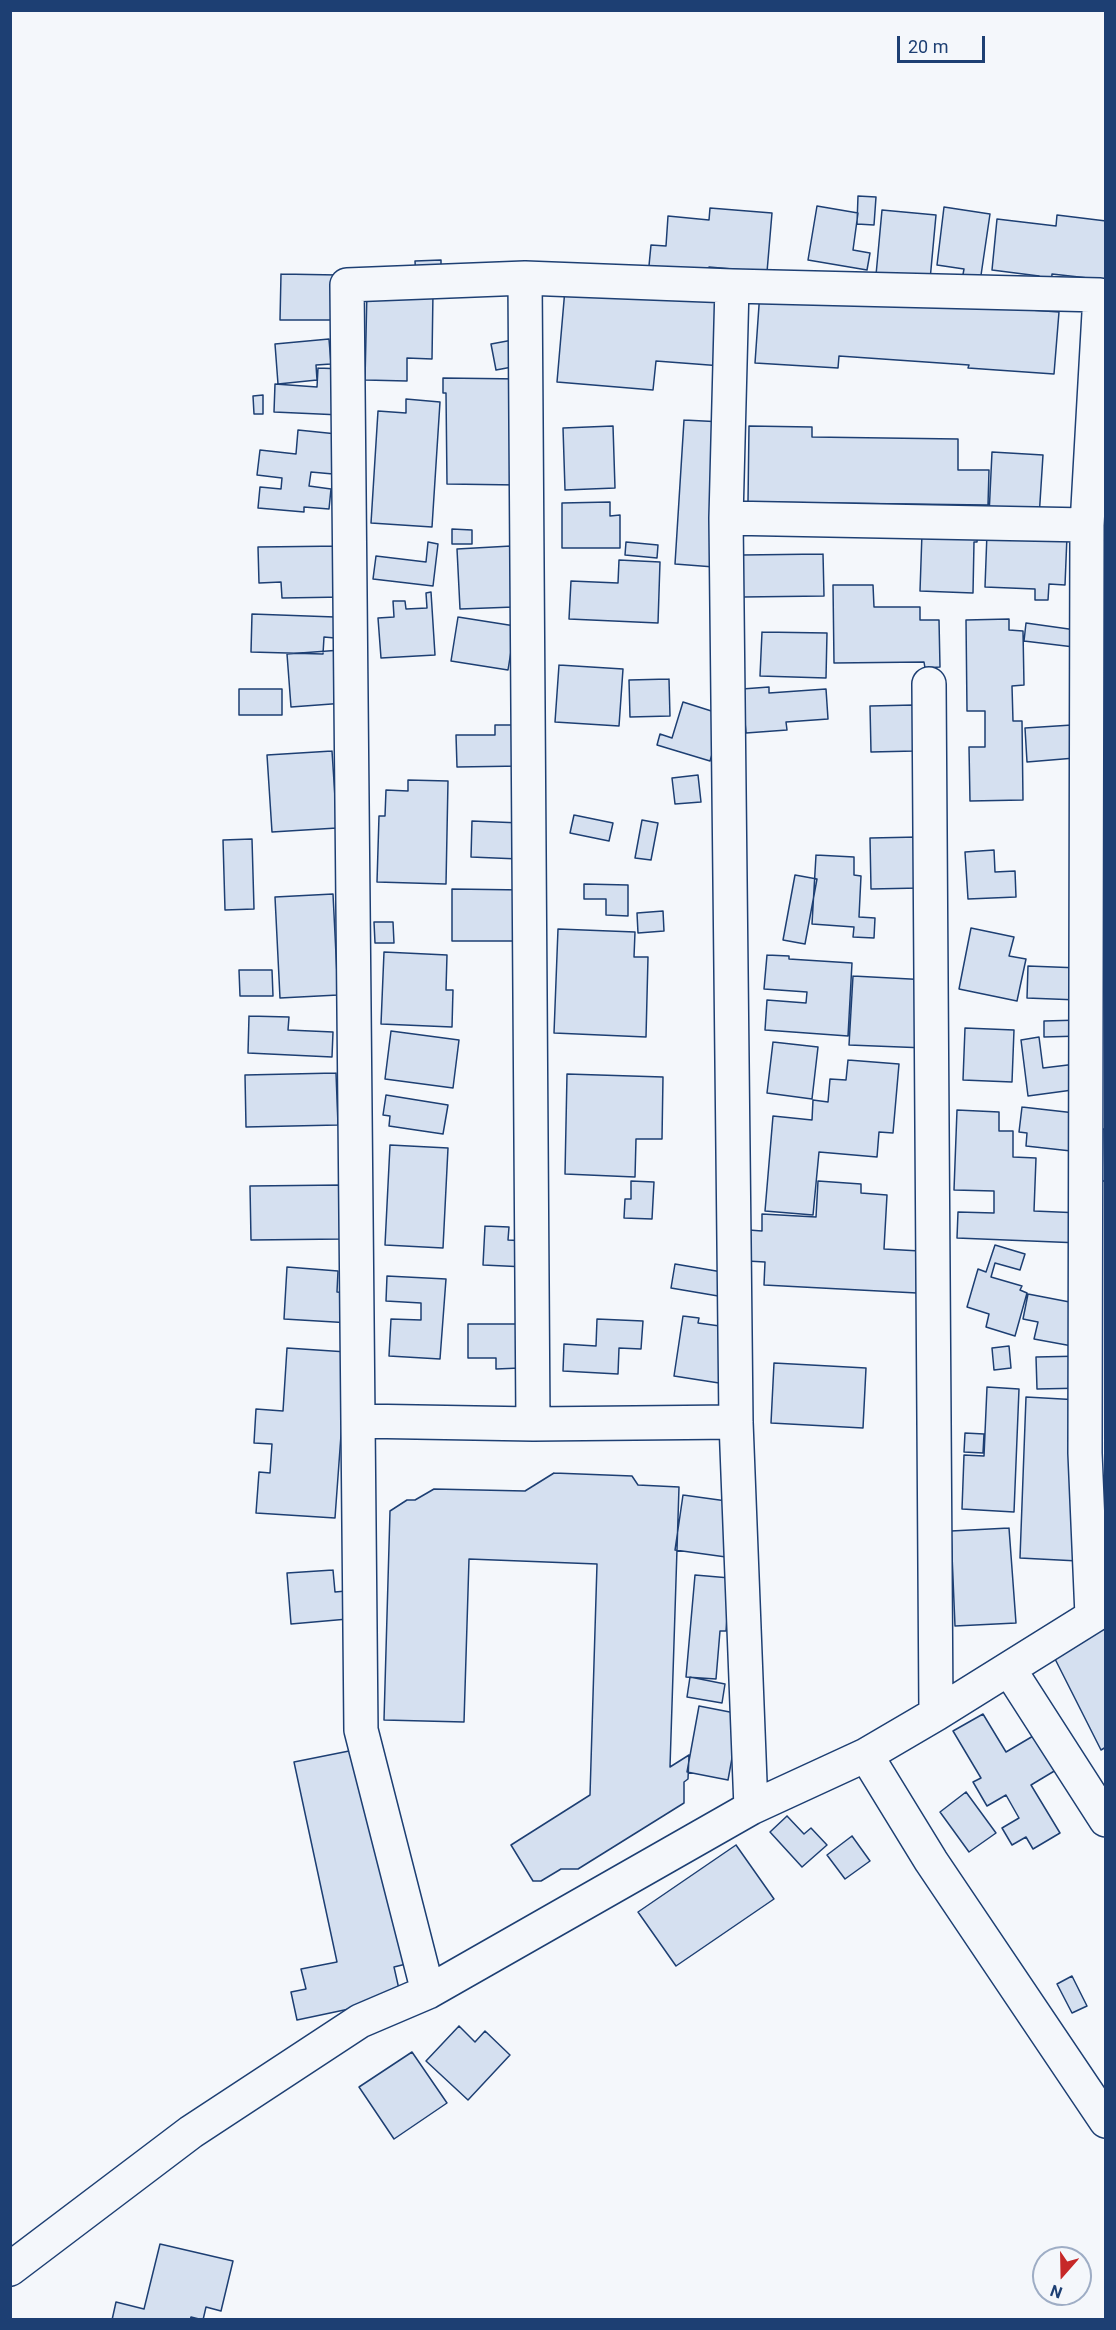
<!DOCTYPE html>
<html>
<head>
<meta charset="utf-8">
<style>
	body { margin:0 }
	#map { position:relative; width:1116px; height:2330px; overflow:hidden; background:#f4f7fb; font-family:Roboto,sans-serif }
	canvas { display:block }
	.frame { position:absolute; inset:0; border:12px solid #1d3f73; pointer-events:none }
	.north { position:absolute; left:1032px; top:2246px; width:60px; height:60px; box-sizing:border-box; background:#f4f7fb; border:2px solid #9eadc5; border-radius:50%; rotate:200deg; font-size:16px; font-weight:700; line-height:24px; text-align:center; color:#1d3f73 }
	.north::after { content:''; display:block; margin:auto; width:21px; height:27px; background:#c62828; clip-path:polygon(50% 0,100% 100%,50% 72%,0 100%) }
	.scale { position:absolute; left:897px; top:36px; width:88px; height:27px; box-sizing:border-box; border:3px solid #1d3f73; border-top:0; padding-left:8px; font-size:18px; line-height:21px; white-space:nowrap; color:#1d3f73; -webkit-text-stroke:4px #f4f7fb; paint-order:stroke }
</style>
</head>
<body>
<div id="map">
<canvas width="1116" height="2330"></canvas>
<div class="frame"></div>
<div class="north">N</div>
<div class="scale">20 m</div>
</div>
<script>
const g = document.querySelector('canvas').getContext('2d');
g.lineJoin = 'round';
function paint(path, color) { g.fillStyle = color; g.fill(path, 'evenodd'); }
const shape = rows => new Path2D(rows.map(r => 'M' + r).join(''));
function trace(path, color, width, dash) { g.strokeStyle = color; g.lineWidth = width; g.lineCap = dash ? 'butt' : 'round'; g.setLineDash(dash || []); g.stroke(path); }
const building = shape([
	[858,196,876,197,874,225,857,224,858,196],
	[817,206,858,213,853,250,870,253,867,270,808,260,817,206],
	[944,207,990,214,980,282,962,280,964,269,937,265,944,207],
	[710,208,772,213,767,272,709,267,708,281,648,276,651,245,666,246,668,216,709,220,710,208],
	[882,210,936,215,930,280,876,275,882,210],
	[1057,215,1106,221,1106,280,1052,274,1051,287,1038,286,1039,276,992,270,997,219,1056,226,1057,215],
	[441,260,441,280,416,280,415,261,441,260],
	[281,274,338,275,337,320,280,320,281,274],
	[565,289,727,303,722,366,656,361,653,390,557,382,565,289],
	[367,290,433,292,432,359,407,358,407,381,365,380,367,290],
	[760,291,1059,312,1054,374,968,368,969,365,839,356,838,368,755,363,760,291],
	[329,339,331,364,316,365,317,380,278,384,275,344,329,339],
	[518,339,523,365,496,370,491,344,518,339],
	[318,368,343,369,341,415,274,412,275,384,317,387,318,368],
	[443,378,521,379,518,485,447,484,446,393,443,393,443,378],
	[263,395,263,414,254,414,253,396,263,395],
	[406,399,440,402,432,527,371,523,378,411,406,413,406,399],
	[684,420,723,422,714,567,675,564,684,420],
	[613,426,615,488,565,490,563,428,613,426],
	[749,426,812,427,812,437,958,439,958,470,989,470,988,505,748,502,749,426],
	[298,430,337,434,333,474,311,472,309,486,331,489,329,509,304,507,304,512,258,508,260,487,281,489,282,478,257,475,260,450,296,454,298,430],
	[992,452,1043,455,1039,518,989,515,992,452],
	[610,502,610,516,620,515,620,548,562,548,562,503,610,502],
	[452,529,472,530,472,544,452,544,452,529],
	[978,531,977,542,974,542,973,593,920,591,922,533,978,531],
	[987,533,1067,536,1065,585,1049,584,1048,600,1035,600,1035,589,985,587,987,533],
	[428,542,438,544,433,586,373,579,376,556,426,562,428,542],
	[626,542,658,545,657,558,625,555,626,542],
	[343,546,344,597,282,598,281,582,259,583,258,547,343,546],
	[511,546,514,607,460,609,457,549,511,546],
	[823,554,824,596,743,597,742,555,823,554],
	[619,560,660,562,658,623,569,619,571,581,618,583,619,560],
	[833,585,873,585,874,607,920,607,920,620,939,620,940,667,925,668,924,662,834,663,833,585],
	[431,592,435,655,381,658,378,618,394,617,393,601,405,601,406,609,427,608,426,593,431,592],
	[252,614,335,617,335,638,324,637,323,654,251,652,252,614],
	[458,617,515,626,508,670,451,661,458,617],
	[1009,619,1009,630,1023,631,1024,685,1012,686,1013,721,1022,721,1023,800,970,801,969,747,985,747,985,711,967,711,966,620,1009,619],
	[1026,623,1076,630,1074,647,1024,641,1026,623],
	[762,632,827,633,826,678,760,676,762,632],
	[341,650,345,703,291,707,287,654,341,650],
	[559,665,623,669,619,726,555,722,559,665],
	[669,679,670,716,630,717,629,680,669,679],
	[769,687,769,693,826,689,828,719,786,722,787,730,746,733,742,689,769,687],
	[239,689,282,689,282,715,239,715,239,689],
	[683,702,724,715,710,761,657,745,660,734,672,738,683,702],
	[914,705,915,751,871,752,870,706,914,705],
	[495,725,522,725,522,766,457,767,456,735,495,735,495,725],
	[1072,725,1075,758,1027,762,1025,728,1072,725],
	[332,751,337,828,272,832,267,755,332,751],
	[698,775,701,802,675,804,672,778,698,775],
	[408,780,448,781,446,884,377,882,379,816,385,816,386,790,408,791,408,780],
	[574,815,613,823,609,841,570,833,574,815],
	[642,820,658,823,651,860,635,858,642,820],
	[472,821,521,823,519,859,471,857,472,821],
	[919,837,920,888,871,889,870,838,919,837],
	[252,839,254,909,225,910,223,840,252,839],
	[994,850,995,872,1015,871,1016,897,968,899,965,852,994,850],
	[816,855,854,857,854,875,861,876,859,917,875,918,874,938,853,937,854,927,812,924,816,855],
	[795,875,817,879,805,944,783,940,795,875],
	[1102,875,1106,875,1106,918,1101,918,1102,875],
	[584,884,628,885,628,916,606,915,606,899,584,899,584,884],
	[452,889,525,890,525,941,452,941,452,889],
	[333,894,338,995,280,998,275,897,333,894],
	[663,911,664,931,638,933,637,913,663,911],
	[374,922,393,922,394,943,375,943,374,922],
	[971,928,1014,937,1009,956,1026,959,1017,1001,959,989,971,928],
	[558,929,635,932,634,957,648,957,646,1037,554,1033,558,929],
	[384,952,447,955,446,990,453,990,452,1027,381,1024,384,952],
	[767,955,789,956,789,959,852,963,848,1036,765,1030,767,1000,806,1003,807,992,764,989,767,955],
	[1028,966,1080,968,1078,1000,1027,998,1028,966],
	[239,970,272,970,273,996,240,996,239,970],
	[853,976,929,980,926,1048,849,1045,853,976],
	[249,1016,289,1017,288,1030,333,1032,332,1057,248,1053,249,1016],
	[1081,1020,1081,1036,1044,1037,1044,1021,1081,1020],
	[965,1028,1014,1030,1012,1082,963,1080,965,1028],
	[391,1031,459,1040,453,1088,385,1079,391,1031],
	[1039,1037,1043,1068,1076,1064,1080,1089,1028,1096,1021,1040,1039,1037],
	[773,1042,818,1047,812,1099,767,1093,773,1042],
	[848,1060,899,1064,893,1133,879,1132,877,1157,819,1152,813,1215,765,1211,773,1116,812,1120,813,1100,828,1102,830,1079,846,1080,848,1060],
	[336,1073,338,1125,246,1127,245,1075,336,1073],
	[567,1074,663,1077,662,1139,636,1139,635,1177,565,1174,567,1074],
	[386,1095,448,1105,443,1134,389,1126,390,1116,383,1115,386,1095],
	[1022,1107,1075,1113,1071,1151,1026,1146,1027,1133,1019,1132,1022,1107],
	[957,1110,999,1112,999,1131,1013,1131,1013,1157,1036,1158,1034,1211,1081,1213,1080,1243,957,1238,958,1212,994,1213,994,1191,954,1190,957,1110],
	[1103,1129,1106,1129,1106,1181,1102,1181,1103,1129],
	[390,1145,448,1148,443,1248,385,1245,390,1145],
	[631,1181,654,1182,652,1219,624,1218,625,1199,631,1199,631,1181],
	[818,1181,861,1184,861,1193,887,1195,884,1249,920,1251,917,1293,764,1285,765,1262,747,1261,749,1230,762,1231,762,1214,816,1217,818,1181],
	[343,1185,343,1239,251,1240,250,1186,343,1185],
	[485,1226,509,1227,508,1240,527,1241,526,1267,483,1265,485,1226],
	[995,1245,1025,1254,1020,1270,995,1263,991,1277,1022,1286,1020,1290,1027,1293,1015,1336,986,1327,989,1314,967,1307,978,1269,986,1272,995,1245],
	[675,1264,728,1273,724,1297,671,1288,675,1264],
	[287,1267,338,1271,337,1292,353,1293,351,1323,284,1319,287,1267],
	[387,1276,446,1279,440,1359,389,1356,391,1319,421,1320,421,1303,386,1301,387,1276],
	[1028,1294,1080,1304,1072,1346,1034,1339,1038,1322,1023,1319,1028,1294],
	[683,1316,699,1318,698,1323,727,1327,719,1383,674,1376,683,1316],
	[597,1319,643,1321,641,1349,619,1348,618,1374,563,1371,564,1344,596,1346,597,1319],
	[468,1324,519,1324,520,1368,496,1369,496,1358,468,1358,468,1324],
	[1009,1346,1011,1368,994,1370,992,1348,1009,1346],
	[287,1348,347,1352,335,1518,256,1513,259,1472,270,1473,272,1444,254,1443,256,1409,283,1411,287,1348],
	[1084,1356,1085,1388,1037,1389,1036,1357,1084,1356],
	[774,1363,866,1368,863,1428,771,1423,774,1363],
	[987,1387,1019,1389,1014,1512,962,1509,964,1455,984,1456,987,1387],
	[1026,1397,1080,1400,1078,1561,1020,1558,1026,1397],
	[965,1433,984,1434,983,1453,964,1452,965,1433],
	[554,1473,632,1476,638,1485,679,1487,670,1767,689,1755,688,1779,684,1782,684,1803,578,1869,561,1869,541,1881,533,1881,511,1845,590,1795,597,1564,469,1559,464,1722,384,1720,390,1511,407,1500,415,1500,434,1489,525,1491,554,1473],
	[683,1495,734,1502,726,1557,675,1550,683,1495],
	[1009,1528,1016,1623,955,1626,951,1531,1009,1528],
	[333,1570,335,1592,346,1591,348,1619,291,1624,287,1573,333,1570],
	[695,1575,730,1578,726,1631,720,1631,716,1679,686,1677,695,1575],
	[1106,1624,1106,1747,1101,1750,1051,1651,1106,1624],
	[690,1677,725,1684,722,1703,687,1697,690,1677],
	[699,1706,740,1714,728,1780,687,1772,699,1706],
	[983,1714,1006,1752,1045,1729,1066,1764,1031,1785,1060,1833,1033,1849,1026,1837,1012,1845,1002,1828,1019,1818,1006,1795,987,1806,973,1782,981,1778,953,1731,983,1714],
	[359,1749,406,1964,394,1967,401,1998,297,2020,291,1992,306,1989,301,1969,337,1962,294,1762,359,1749],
	[966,1792,996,1833,969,1852,940,1812,966,1792],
	[787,1816,804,1834,811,1828,827,1845,802,1867,770,1832,787,1816],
	[852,1836,870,1861,845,1879,827,1855,852,1836],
	[736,1845,774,1899,676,1966,638,1912,736,1845],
	[1072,1976,1087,2006,1072,2013,1057,1984,1072,1976],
	[459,2026,475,2042,485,2031,510,2055,468,2100,426,2061,459,2026],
	[412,2052,447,2103,394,2139,359,2087,412,2052],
	[160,2244,233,2261,221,2311,206,2307,203,2320,191,2317,190,2320,112,2320,116,2302,144,2309,160,2244]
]);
paint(building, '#d5e0f0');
trace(building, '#1d3f73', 1.5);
const minor = shape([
	[525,278,533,1424],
	[732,286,726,518,736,1422,751,1808],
	[726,518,1087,525],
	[929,684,936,1714],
	[358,1421,533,1424,736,1422],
	[1009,1669,1106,1820],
	[866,1755,931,1861,1106,2121],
	[428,1992,361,1730,347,285,525,278,732,286,1100,295,1087,525,1085,1453,1092,1616],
	[10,2269,191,2132,360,2021,428,1992,751,1808,866,1755,936,1714,1106,1608]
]);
trace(minor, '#1d3f73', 36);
trace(minor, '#f4f7fb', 33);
</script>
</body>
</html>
